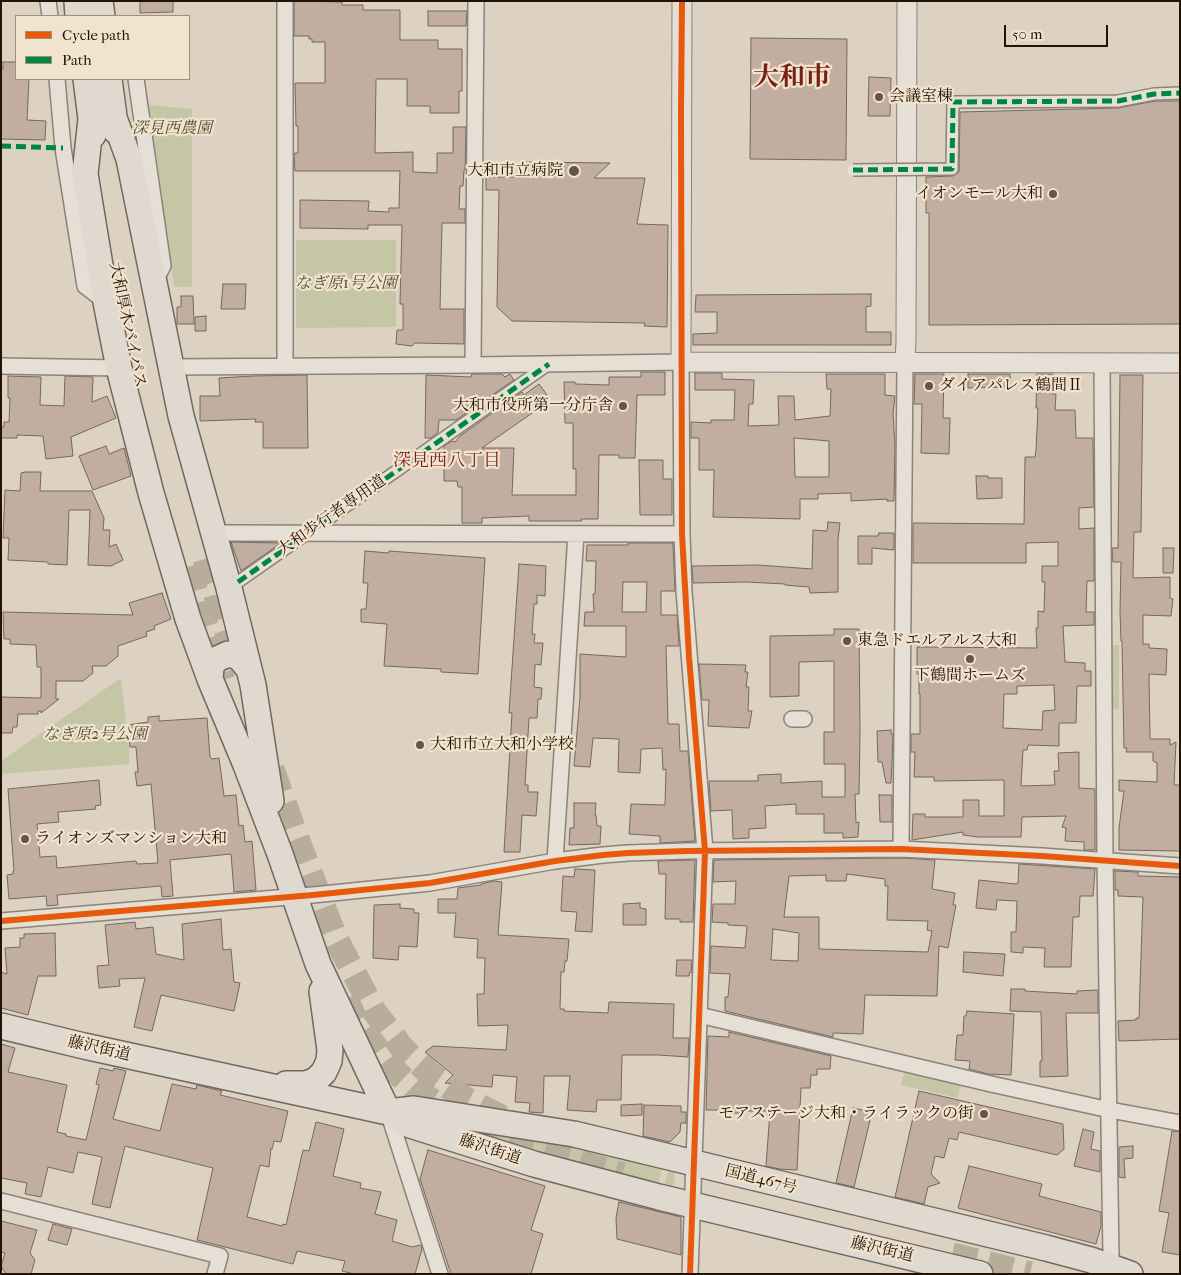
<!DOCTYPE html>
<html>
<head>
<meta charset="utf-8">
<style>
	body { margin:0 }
	#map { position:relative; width:1181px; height:1275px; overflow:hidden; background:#ddd2c1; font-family:"IM FELL French Canon",serif }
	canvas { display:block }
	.frame { position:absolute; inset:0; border:2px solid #221304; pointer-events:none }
	.legend { position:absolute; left:15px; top:15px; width:175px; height:65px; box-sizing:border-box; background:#f1e3ce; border:1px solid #9e907d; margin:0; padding:6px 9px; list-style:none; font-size:15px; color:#221304 }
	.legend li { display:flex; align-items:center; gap:10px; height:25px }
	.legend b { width:25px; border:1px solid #9e907d }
	.scale { position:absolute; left:1004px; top:25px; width:104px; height:22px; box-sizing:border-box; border:2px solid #221304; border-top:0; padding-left:6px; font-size:15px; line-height:18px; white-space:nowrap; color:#221304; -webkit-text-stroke:4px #f1e3ce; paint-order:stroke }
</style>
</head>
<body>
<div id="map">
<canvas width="1181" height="1275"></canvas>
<div class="frame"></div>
<ul class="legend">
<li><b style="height:6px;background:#e8590c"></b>Cycle path</li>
<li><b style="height:6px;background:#00873e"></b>Path</li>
</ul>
<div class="scale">50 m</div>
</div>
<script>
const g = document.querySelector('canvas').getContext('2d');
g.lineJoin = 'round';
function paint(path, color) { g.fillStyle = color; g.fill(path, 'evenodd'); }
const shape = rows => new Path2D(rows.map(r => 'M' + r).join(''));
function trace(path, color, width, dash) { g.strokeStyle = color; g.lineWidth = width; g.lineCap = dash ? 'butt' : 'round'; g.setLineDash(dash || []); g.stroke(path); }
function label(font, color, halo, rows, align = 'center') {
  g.font = font + ' "IM FELL French Canon","Noto Serif JP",serif'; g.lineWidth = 4.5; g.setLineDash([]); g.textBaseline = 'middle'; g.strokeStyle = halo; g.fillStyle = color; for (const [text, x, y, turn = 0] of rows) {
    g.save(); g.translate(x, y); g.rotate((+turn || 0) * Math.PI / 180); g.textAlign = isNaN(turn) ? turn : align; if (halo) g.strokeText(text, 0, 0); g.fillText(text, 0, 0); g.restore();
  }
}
paint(shape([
	[149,105,192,109,192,287,174,287],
	[296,240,396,240,396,327,296,328],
	[1110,645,1119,645,1119,709,1110,710],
	[121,678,129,749,129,764,1,774,1,761],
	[905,1069,961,1082,958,1098,901,1085],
	[408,1115,531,1133,607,1155,662,1168,656,1193],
	[669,1169,674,1173,675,1181,671,1189,662,1192]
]), '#c5c6a6');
const building = shape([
	[140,1,173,1,173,12,140,13,140,1],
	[294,1,342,2,342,5,363,5,363,10,400,10,400,40,438,40,438,49,462,49,462,91,459,91,459,113,430,113,430,106,407,106,407,79,376,79,375,153,413,152,413,172,437,173,437,153,453,153,453,127,466,127,465,170,464,170,463,186,460,186,459,209,465,209,465,223,442,223,440,309,464,309,464,344,415,343,412,346,396,344,397,330,403,330,403,304,400,304,402,225,368,225,368,229,300,228,300,200,369,201,368,211,389,212,389,208,399,208,400,171,295,171,294,156,295,153,298,153,298,126,296,126,295,83,325,83,325,42,312,42,312,39,309,39,309,36,294,36,294,1],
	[428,11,467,11,466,26,428,26,428,11],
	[751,38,847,39,846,160,750,159,751,38],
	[3,62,16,62,16,79,29,79,27,120,46,121,45,140,1,139,1,69,3,69,3,62],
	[869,77,891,78,890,116,868,116,869,77],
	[1155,101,1180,101,1180,324,929,325,929,213,926,213,926,177,953,176,959,172,960,112,1118,108,1155,101],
	[526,162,610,163,594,178,645,178,637,224,668,225,667,327,644,326,645,323,512,321,497,307,499,190,486,190,486,177,525,177,526,162],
	[223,284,246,284,245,309,221,309,223,284],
	[871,294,871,306,866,307,866,332,891,332,891,345,693,345,693,334,717,333,717,312,695,312,696,295,871,294],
	[181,296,193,296,194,324,177,324,177,307,181,307,181,296],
	[206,316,206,331,195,331,195,317,206,316],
	[641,372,665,372,665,395,637,395,635,458,619,458,619,455,599,455,598,519,581,519,582,521,529,521,529,516,482,518,482,523,462,523,462,487,458,487,457,481,444,481,444,446,452,441,455,442,460,436,522,392,524,395,539,384,547,395,534,405,538,409,482,448,514,448,512,495,576,495,576,469,573,469,573,423,565,423,564,382,575,382,575,384,609,385,609,377,641,377,641,372],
	[695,373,722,373,722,379,754,380,753,404,749,404,748,426,779,425,778,396,794,396,795,420,830,416,831,389,827,389,826,374,885,374,885,395,895,396,893,413,895,446,894,501,887,501,887,499,851,501,851,493,818,494,818,499,800,499,800,519,713,517,714,470,699,470,699,438,691,438,691,422,711,423,711,420,734,420,735,390,695,390,695,373],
	[794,438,829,441,829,477,795,477,794,438],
	[472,374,502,374,505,377,510,374,514,380,456,420,439,420,438,432,431,438,425,438,426,375,471,377,472,374],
	[915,374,944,374,943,418,950,418,949,454,921,453,922,404,914,404,915,374],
	[968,374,1010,374,1010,387,968,388,968,374],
	[1037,374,1053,374,1052,394,1056,394,1055,410,1075,410,1076,438,1093,438,1094,507,1079,508,1079,529,1094,528,1094,581,1087,581,1086,612,1094,612,1094,625,1063,626,1065,662,1085,663,1085,671,1091,671,1091,686,1077,686,1076,723,1059,723,1059,746,1028,745,1027,750,1023,750,1021,786,1055,785,1054,771,1059,771,1058,753,1079,752,1079,788,1095,789,1095,850,1084,850,1084,842,1065,841,1066,828,1062,827,1066,816,1022,817,1021,837,978,837,963,835,963,832,912,840,913,814,925,814,925,817,963,817,963,800,979,800,979,816,1004,816,1004,780,934,781,934,777,914,777,915,752,911,752,911,734,920,734,920,694,919,694,919,674,917,674,917,647,1037,648,1036,628,1038,628,1038,611,1044,612,1045,582,1042,582,1042,566,1058,566,1058,542,1026,543,1026,563,913,563,913,523,1024,524,1025,457,1035,457,1036,450,1038,408,1036,408,1037,374],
	[1054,685,1055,710,1043,711,1042,730,1003,728,1004,694,1017,694,1017,686,1054,685],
	[307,375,308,448,263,448,263,422,255,422,256,419,200,421,200,396,220,396,219,378,253,376,307,375],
	[1120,375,1143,375,1141,532,1134,532,1133,578,1170,577,1170,598,1173,599,1171,616,1143,615,1143,644,1149,644,1149,648,1167,649,1166,675,1149,674,1150,739,1170,739,1170,745,1176,742,1174,785,1180,785,1180,851,1119,850,1119,828,1124,791,1119,791,1119,780,1157,782,1157,763,1153,761,1153,752,1126,752,1127,748,1124,748,1122,641,1121,641,1120,612,1121,562,1113,562,1112,548,1118,548,1120,375],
	[8,376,41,377,40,405,64,406,65,376,93,377,92,402,107,396,116,418,71,437,73,456,46,459,43,436,17,435,17,438,1,438,1,427,4,427,4,422,9,422,10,398,8,398,8,376],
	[106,446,109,454,124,448,131,476,93,490,79,456,106,446],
	[639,460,663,460,663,479,672,479,672,515,640,515,639,460],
	[25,472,41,472,40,491,92,491,104,518,103,530,110,530,109,547,116,544,123,560,111,566,88,565,90,510,69,510,67,565,48,564,48,562,8,560,9,538,3,538,5,490,20,491,21,473,25,472],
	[976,476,988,476,988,478,1002,478,1002,498,977,499,976,476],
	[828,522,840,523,838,540,838,592,810,593,809,587,785,585,785,584,746,582,693,583,692,566,758,565,812,569,813,530,827,531,828,522],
	[879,533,894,533,894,550,872,548,872,564,858,564,858,536,878,536,879,533],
	[231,542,281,543,241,571,231,542],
	[628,543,673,543,675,591,661,591,661,615,677,615,679,646,666,646,668,724,679,724,680,751,688,751,695,841,660,843,660,836,629,834,631,804,665,805,666,769,663,770,662,748,641,749,640,773,618,772,619,739,593,738,590,767,574,766,580,698,580,654,626,657,626,626,584,626,585,612,594,612,593,594,595,594,596,561,586,561,587,545,628,545,628,543],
	[623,582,647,582,646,612,622,612,623,582],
	[1163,548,1174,548,1173,573,1163,573,1163,548],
	[365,551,389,553,389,551,485,558,478,674,441,672,441,669,384,666,387,624,361,622,361,609,366,609,368,583,363,583,365,551],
	[519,564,546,566,545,596,537,595,537,604,534,604,532,634,535,634,534,643,543,643,541,665,535,664,534,687,542,688,541,699,538,699,537,718,529,718,525,785,528,785,528,792,538,792,536,816,522,815,520,852,504,852,512,713,509,713,519,564],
	[162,593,171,619,154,626,155,629,146,632,147,636,118,646,118,656,106,666,92,666,93,673,83,681,56,681,56,699,59,699,41,713,41,711,38,711,38,714,18,714,17,727,13,727,12,733,1,733,1,697,41,698,41,667,37,667,36,645,10,644,10,639,4,639,3,612,133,615,129,603,162,593],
	[834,629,859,629,860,731,859,794,855,794,856,823,859,822,858,837,843,838,843,833,824,833,824,814,796,814,796,804,765,806,766,828,749,829,749,838,733,839,732,810,711,811,709,781,758,781,758,775,781,774,781,783,822,781,822,797,845,797,845,764,824,764,824,732,834,732,834,661,799,662,799,696,770,697,770,636,834,635,834,629],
	[699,664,746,665,745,672,748,672,746,687,749,687,748,711,752,711,749,728,708,726,709,700,702,700,699,664],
	[159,716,159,721,207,718,210,757,212,759,219,758,224,796,236,795,239,826,243,825,245,842,252,841,256,890,234,892,231,854,170,860,173,896,162,897,161,886,57,895,58,905,47,906,46,896,9,899,7,875,13,874,13,871,14,871,8,789,99,780,101,805,95,806,96,809,58,812,59,822,37,824,40,857,56,856,57,868,136,861,137,864,158,863,151,784,137,786,135,772,138,772,136,747,130,747,127,725,148,722,148,717,159,716],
	[891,730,891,734,893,734,892,762,891,783,886,783,882,762,878,762,877,731,891,730],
	[879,795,892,795,892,822,880,822,879,795],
	[574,803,596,803,595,815,596,815,597,826,601,826,600,844,569,845,570,828,574,828,574,803],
	[901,858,935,860,932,889,955,893,953,905,956,905,948,948,939,946,937,996,865,995,863,1034,833,1033,833,1037,725,1011,725,997,728,997,730,974,710,973,711,946,745,948,747,926,728,925,728,923,712,922,713,904,735,904,736,881,713,882,714,860,901,858],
	[847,874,885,879,885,886,888,886,887,920,928,921,927,930,932,931,928,952,819,949,819,917,784,917,789,876,826,875,826,881,846,881,847,874],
	[773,929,799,933,798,961,771,960,773,929],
	[695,860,693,922,680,922,680,919,665,919,666,874,659,874,658,861,695,860],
	[1019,864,1095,869,1093,896,1080,896,1079,917,1073,917,1071,967,1044,967,1045,948,1023,947,1023,953,1011,952,1011,932,1016,932,1017,901,997,900,996,910,976,908,979,880,1016,884,1018,883,1019,864],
	[575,869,595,870,592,932,575,931,577,912,561,911,563,876,574,877,575,869],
	[1115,871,1138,872,1138,876,1180,877,1180,1039,1119,1041,1118,1021,1136,1020,1136,1018,1139,1018,1143,897,1118,896,1118,890,1115,890,1115,871],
	[494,881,502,882,498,935,569,939,567,961,565,961,564,972,561,972,560,1009,564,1009,564,1011,608,1013,609,1002,674,1004,673,1038,689,1038,688,1057,658,1055,622,1055,621,1100,597,1100,596,1112,567,1110,570,1076,544,1076,543,1113,529,1112,530,1103,515,1102,517,1077,493,1075,492,1087,445,1083,453,1075,425,1052,433,1046,506,1050,508,1025,478,1026,477,994,484,994,485,958,477,958,478,939,454,937,456,913,438,913,438,899,457,899,458,888,481,885,481,884,494,881],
	[640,903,640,908,646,909,646,925,623,925,623,904,640,903],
	[400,904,400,908,414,909,414,913,419,913,417,947,399,946,398,960,373,958,374,905,400,904],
	[221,919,223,950,231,949,234,982,240,983,234,1011,161,995,152,1031,134,1027,145,978,119,979,120,986,99,988,97,966,109,965,105,925,135,922,136,929,153,927,156,954,184,960,182,924,221,919],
	[55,933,56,976,38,976,28,1015,1,1008,1,972,7,974,5,948,20,947,20,938,24,938,24,934,55,933],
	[964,952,1005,954,1003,976,963,972,964,952],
	[677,960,692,960,691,973,690,972,689,976,676,976,677,960],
	[1011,989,1025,989,1025,991,1077,994,1077,991,1098,990,1098,1013,1066,1013,1068,1076,1040,1077,1040,1061,1042,1061,1041,1012,1010,1011,1011,989],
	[967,1011,1014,1014,1011,1075,988,1074,969,1069,970,1061,955,1060,957,1035,963,1035,964,1016,966,1016,967,1011],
	[729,1032,831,1056,830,1069,817,1069,817,1075,811,1075,810,1088,801,1088,797,1170,779,1169,766,1166,770,1111,741,1111,741,1113,721,1113,721,1110,706,1110,708,1036,729,1037,729,1032],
	[1,1044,15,1048,8,1072,67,1085,57,1132,66,1134,66,1136,86,1140,99,1085,96,1084,100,1068,113,1071,114,1068,126,1071,113,1119,160,1131,172,1084,196,1089,197,1085,222,1091,220,1095,288,1111,281,1142,274,1141,272,1149,271,1148,269,1167,260,1165,247,1217,282,1226,283,1224,286,1225,303,1150,309,1151,316,1122,344,1129,333,1176,361,1183,360,1188,381,1192,375,1214,397,1220,392,1241,412,1247,421,1245,422,1249,415,1274,354,1274,342,1271,345,1261,297,1251,293,1264,197,1240,213,1168,125,1146,110,1208,92,1204,102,1157,78,1152,73,1173,48,1167,41,1197,25,1194,27,1183,1,1178,1,1044],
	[919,1091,1063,1124,1064,1149,1057,1155,959,1132,957,1140,949,1138,944,1158,935,1156,931,1174,940,1183,928,1187,924,1204,895,1197,919,1091],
	[642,1104,642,1115,621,1116,621,1105,642,1104],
	[644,1105,681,1106,681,1112,686,1112,686,1123,681,1123,680,1132,670,1142,643,1136,644,1105],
	[853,1108,872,1112,854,1187,836,1183,853,1108],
	[1083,1129,1094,1132,1091,1149,1100,1151,1100,1172,1074,1166,1083,1129],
	[1172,1131,1180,1132,1180,1255,1162,1252,1169,1213,1159,1211,1172,1131],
	[1133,1146,1133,1158,1124,1159,1125,1178,1119,1177,1119,1147,1133,1146],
	[428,1150,545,1186,531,1230,543,1234,531,1274,451,1274,420,1179,428,1150],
	[969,1166,1042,1184,1039,1196,1101,1212,1101,1226,1096,1244,958,1208,969,1166],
	[619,1202,681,1217,681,1255,617,1239,616,1218,619,1202],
	[1,1221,37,1230,30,1253,35,1260,31,1274,6,1274,1,1266,5,1253,1,1252,1,1221],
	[53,1224,72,1229,67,1245,48,1240,53,1224]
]);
paint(building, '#c1aea1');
trace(building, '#71695f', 1);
trace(shape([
	[205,559,235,658],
	[188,567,223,680],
	[272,769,296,836,335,937,374,1011,403,1049,430,1074,464,1098,511,1122],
	[346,999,356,1020,387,1063,414,1089,452,1113,509,1141,622,1175],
	[952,1255,1030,1274]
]), '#b8ac9b', 25, [25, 12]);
const pedestrian = shape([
	[238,582,549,364]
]);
const minor = shape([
	[48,1,50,16],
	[285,1,285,366],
	[57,79,63,148,85,286,106,302],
	[136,79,163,266,157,277],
	[1102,362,1105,860,1111,1257,1109,1273],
	[473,365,476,1],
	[1,366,119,368],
	[170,367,473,365,681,362,682,534,684,591,705,851,690,1274],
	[213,533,682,534],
	[792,719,804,719],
	[901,849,905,362],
	[555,861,576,534],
	[1,921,313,895,430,883,555,861,603,855,628,853,687,851,901,849,1042,856,1180,866],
	[699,1015,991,1084,1110,1110,1180,1123],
	[388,1112,440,1274],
	[1,1201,220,1256,215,1274]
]);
const tertiary = shape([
	[682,1,681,362,1180,363],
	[905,362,906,341,907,1]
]);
const trunk = shape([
	[77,1,78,16],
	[100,1,102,16],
	[86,79,93,135],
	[109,79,116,131],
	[113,115,129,159,181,416,229,588,253,685,271,801],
	[91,119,85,174,106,302,119,368,151,493,188,619,210,679,246,765,280,854,318,964,388,1112],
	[210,679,211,667,215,660,228,654,239,657,249,669],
	[1,1026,84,1046,388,1112,410,1125,534,1164,659,1197,980,1274],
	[286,1084,306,1084,316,1080,324,1072,329,1061,330,1050,322,991],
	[388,1112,414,1109,574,1134,1046,1248,1091,1260,1130,1274]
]);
trace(pedestrian, '#8b8378', 14);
trace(minor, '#8b8378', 18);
trace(tertiary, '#8b8378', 21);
trace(trunk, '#71695f', 28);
trace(pedestrian, '#e5dfd5', 11);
trace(minor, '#e5dfd5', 15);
trace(tertiary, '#e5dfd5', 19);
trace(trunk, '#e0d9cf', 25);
const pedestrianBridge = shape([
	[853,170,952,169,953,102,1118,101,1154,94,1180,93]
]);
trace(pedestrianBridge, '#8b8378', 14, []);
trace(pedestrianBridge, '#e5dfd5', 11);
trace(shape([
	[1,146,63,148],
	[853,170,952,169,953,102,1118,101,1154,94,1180,93],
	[238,582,549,364]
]), '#00873e', 5, [10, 5]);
trace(shape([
	[682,1,681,111,682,534,689,657,705,851,690,1274],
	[1,921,313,895,430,883,555,861,603,855,628,853,687,851,901,849,1042,856,1180,866]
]), '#e8590c', 6);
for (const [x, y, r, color] of [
	[879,97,5,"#635646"],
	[574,171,6,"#635646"],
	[1053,194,5,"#635646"],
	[929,386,5,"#635646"],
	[623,406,5,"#635646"],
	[847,641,5,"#635646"],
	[970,659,5,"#635646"],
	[420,745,5,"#635646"],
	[25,839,5,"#635646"],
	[984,1114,5,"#635646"]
]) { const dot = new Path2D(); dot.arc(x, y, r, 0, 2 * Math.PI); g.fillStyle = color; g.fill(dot); trace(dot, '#f1e3ce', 2); }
label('16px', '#221304', '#f1e3ce', [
	["会議室棟",889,97],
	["大和市立病院",563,171,"right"],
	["イオンモール大和",1043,194,"right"],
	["ダイアパレス鶴間Ⅱ",939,386],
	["大和市役所第一分庁舎",613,406,"right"],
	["東急ドエルアルス大和",857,641],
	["下鶴間ホームズ",970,676,"center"],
	["大和市立大和小学校",430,745],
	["ライオンズマンション大和",35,839],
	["モアステージ大和・ライラックの街",974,1114,"right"]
], 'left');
label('italic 16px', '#544e35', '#f1e3ce', [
	["深見西農園",172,129],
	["なぎ原1号公園",346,284],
	["なぎ原2号公園",95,735]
]);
label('16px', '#221304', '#f1e3ce', [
	["大和厚木バイパス",127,325,78],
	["大和歩行者専用道",332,516,-35],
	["藤沢街道",99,1049,13],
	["藤沢街道",490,1150,18],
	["国道467号",761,1180,14],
	["藤沢街道",882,1250,13]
]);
label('18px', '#7a1f14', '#f1e3ce', [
	["深見西八丁目",447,462]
]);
label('bold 26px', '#7a1f14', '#f1e3ce', [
	["大和市",792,79]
]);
</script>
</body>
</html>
